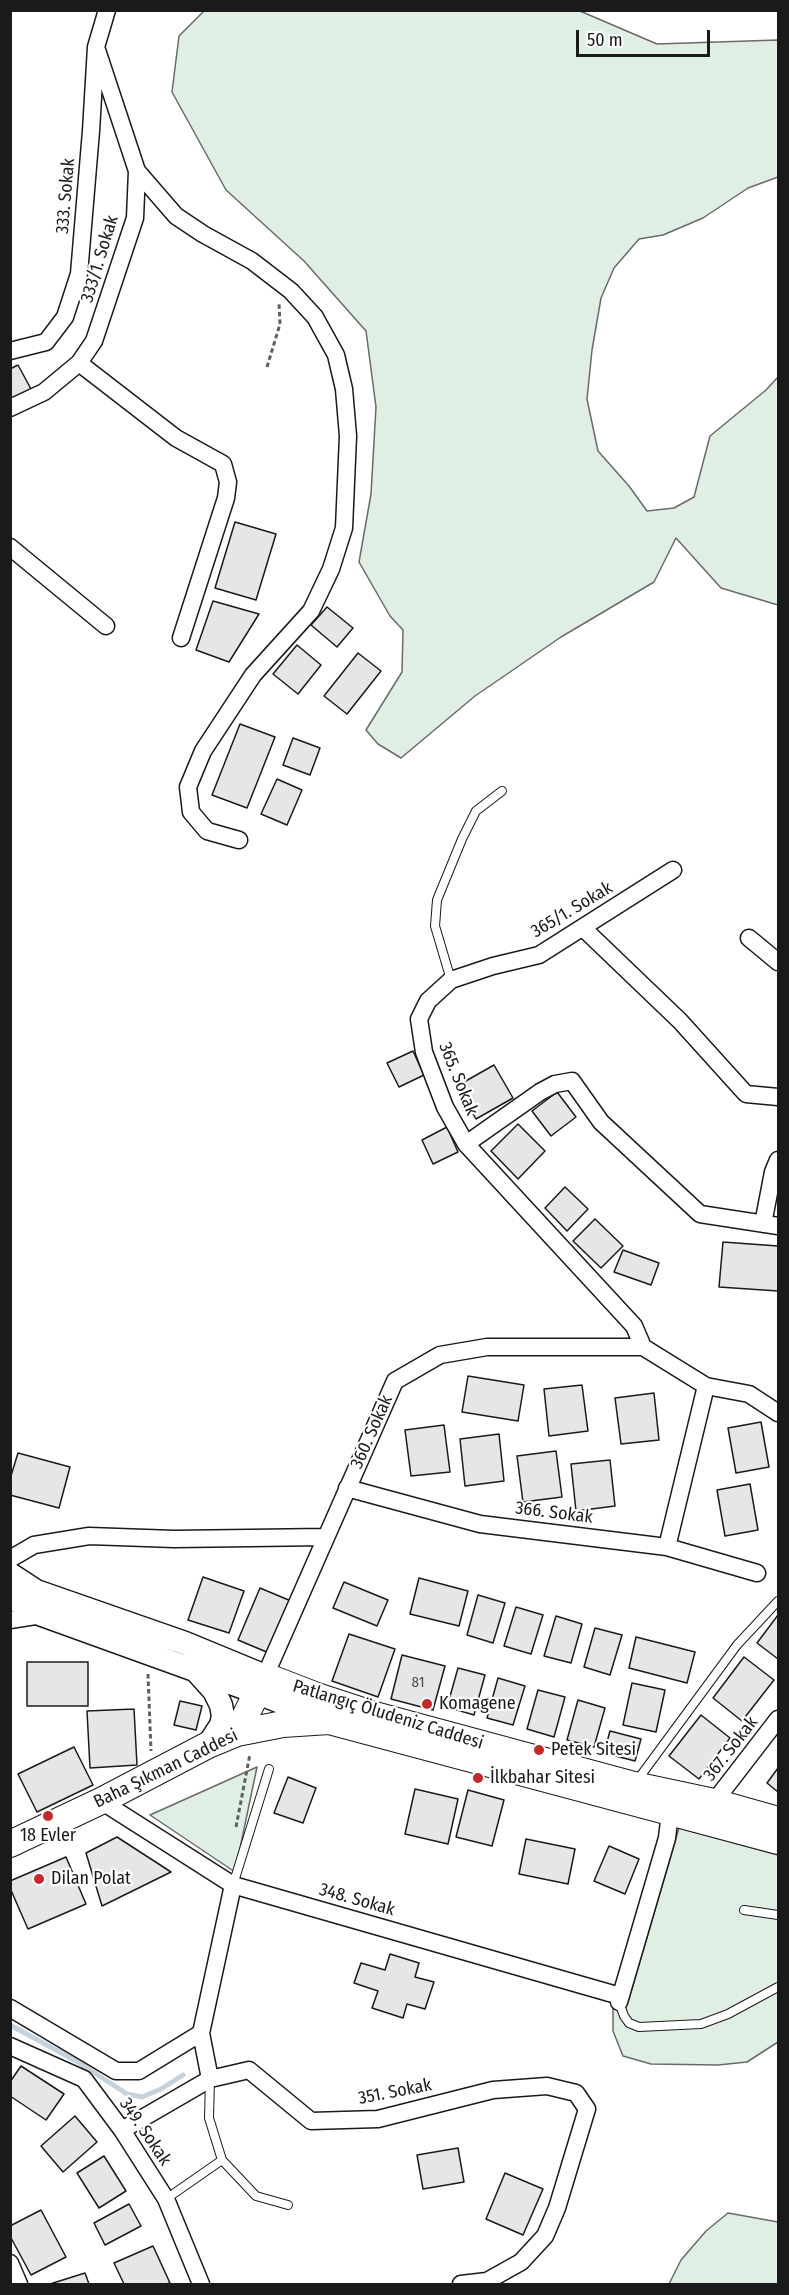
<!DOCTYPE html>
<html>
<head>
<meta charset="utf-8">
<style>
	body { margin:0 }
	#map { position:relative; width:789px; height:2295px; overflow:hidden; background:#fff; font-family:"Fira Sans Condensed",sans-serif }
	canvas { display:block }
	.frame { position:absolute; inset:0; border:12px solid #1a1a1a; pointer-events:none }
	.scale { position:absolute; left:576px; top:30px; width:134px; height:27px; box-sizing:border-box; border:3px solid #1a1a1a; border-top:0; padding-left:8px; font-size:18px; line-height:21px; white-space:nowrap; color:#1a1a1a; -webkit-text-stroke:4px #fff; paint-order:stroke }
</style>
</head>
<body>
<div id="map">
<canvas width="789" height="2295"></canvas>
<div class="frame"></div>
<div class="scale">50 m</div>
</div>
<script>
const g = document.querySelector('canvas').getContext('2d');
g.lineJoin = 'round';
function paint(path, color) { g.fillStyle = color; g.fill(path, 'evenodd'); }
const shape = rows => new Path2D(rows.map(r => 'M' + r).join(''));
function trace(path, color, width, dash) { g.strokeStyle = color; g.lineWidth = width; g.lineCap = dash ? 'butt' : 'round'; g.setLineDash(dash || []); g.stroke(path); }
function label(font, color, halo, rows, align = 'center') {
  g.font = font + ' "Fira Sans Condensed",sans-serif'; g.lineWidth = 4.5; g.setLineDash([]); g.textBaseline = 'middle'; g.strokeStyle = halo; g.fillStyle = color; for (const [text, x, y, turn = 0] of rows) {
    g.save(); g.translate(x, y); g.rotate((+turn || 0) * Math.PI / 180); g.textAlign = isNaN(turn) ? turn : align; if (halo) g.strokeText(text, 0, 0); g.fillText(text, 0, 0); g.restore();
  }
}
const green = shape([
	[580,11,657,44,778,40,778,177,748,188,703,218,663,235,639,239,614,268,601,298,592,350,587,399,598,451,629,486,647,511,674,508,694,497,710,436,766,390,778,377,778,605,721,588,676,538,654,582,561,637,475,696,401,758,378,744,366,730,402,672,403,630,390,616,359,562,371,494,376,407,366,331,304,261,226,190,172,92,179,36,204,11,580,11],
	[257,1767,235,1872,150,1815,257,1767],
	[679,1828,778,1855,778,2042,747,2062,718,2065,651,2064,623,2056,613,2031,613,2001,628,2002,679,1828],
	[728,2213,778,2222,778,2284,669,2284,681,2260,706,2231,728,2213]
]);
paint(green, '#e0efe3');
trace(green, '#6a6a6a', 1.5);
trace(shape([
	[10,2025,78,2062,127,2094,142,2097,161,2089,183,2075]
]), '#c6d2dc', 5);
const building = shape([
	[18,365,31,389,10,401,10,369,18,365],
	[235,522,276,534,256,600,215,588,235,522],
	[213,601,259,614,229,662,196,650,213,601],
	[327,607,353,628,337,647,311,625,327,607],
	[297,645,321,665,298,694,273,674,297,645],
	[358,653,381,671,347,714,324,696,358,653],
	[240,724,275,737,247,808,212,795,240,724],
	[293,738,320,748,310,775,283,765,293,738],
	[277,779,302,790,287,825,261,814,277,779],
	[413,1051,424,1075,399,1087,387,1063,413,1051],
	[494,1065,513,1098,476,1119,457,1086,494,1065],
	[557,1092,576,1117,551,1136,532,1111,557,1092],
	[518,1124,545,1151,518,1179,491,1151,518,1124],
	[447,1127,458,1152,433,1164,422,1140,447,1127],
	[565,1187,588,1209,567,1231,545,1208,565,1187],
	[595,1219,623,1246,601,1268,573,1241,595,1219],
	[723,1242,778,1246,778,1291,719,1287,723,1242],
	[623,1250,659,1263,651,1285,614,1272,623,1250],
	[468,1376,524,1385,518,1421,462,1412,468,1376],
	[582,1385,588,1431,549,1436,544,1389,582,1385],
	[654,1393,659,1440,621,1444,615,1398,654,1393],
	[761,1422,769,1467,736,1473,728,1428,761,1422],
	[444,1425,450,1472,411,1476,405,1430,444,1425],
	[499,1434,504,1481,465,1486,460,1439,499,1434],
	[556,1451,562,1497,523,1502,517,1456,556,1451],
	[18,1453,70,1467,59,1508,10,1495,10,1479,18,1453],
	[610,1460,615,1506,576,1511,571,1464,610,1460],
	[750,1484,758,1530,725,1536,717,1490,750,1484],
	[203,1577,244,1591,229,1633,188,1620,203,1577],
	[419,1578,468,1591,459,1626,410,1614,419,1578],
	[344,1582,388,1600,377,1626,333,1608,344,1582],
	[260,1588,291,1601,269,1653,238,1640,260,1588],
	[478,1595,505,1603,493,1643,467,1635,478,1595],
	[516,1607,543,1615,531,1654,504,1646,516,1607],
	[778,1615,778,1659,757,1643,778,1615],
	[556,1616,582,1624,571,1663,544,1656,556,1616],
	[595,1628,622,1635,610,1675,584,1667,595,1628],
	[349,1634,395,1649,378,1697,332,1681,349,1634],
	[636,1637,695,1652,687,1683,629,1668,636,1637],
	[402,1655,445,1666,433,1710,391,1699,402,1655],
	[744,1657,774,1680,742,1721,713,1698,744,1657],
	[27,1662,88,1662,88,1706,27,1706,27,1662],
	[458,1668,485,1675,474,1715,447,1707,458,1668],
	[498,1678,525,1686,513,1725,487,1718,498,1678],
	[632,1683,665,1690,656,1732,623,1725,632,1683],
	[538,1690,565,1697,554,1737,527,1729,538,1690],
	[578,1700,605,1708,594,1747,567,1740,578,1700],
	[180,1701,202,1706,196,1730,174,1725,180,1701],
	[134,1709,137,1765,90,1768,87,1711,134,1709],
	[701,1715,730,1738,699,1779,669,1756,701,1715],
	[610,1731,641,1739,635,1761,604,1753,610,1731],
	[74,1747,93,1785,37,1812,18,1774,74,1747],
	[778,1768,778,1792,767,1783,778,1768],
	[288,1777,316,1788,303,1823,274,1813,288,1777],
	[415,1789,458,1799,448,1844,405,1834,415,1789],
	[468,1790,504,1800,492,1846,456,1837,468,1790],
	[117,1837,171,1872,102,1906,86,1853,117,1837],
	[526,1839,575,1849,568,1884,519,1874,526,1839],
	[609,1846,639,1859,625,1894,594,1881,609,1846],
	[66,1857,86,1904,28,1929,10,1888,10,1881,66,1857],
	[390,1954,419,1963,415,1977,434,1982,425,2009,407,2004,403,2018,372,2008,378,1991,354,1983,361,1963,385,1970,390,1954],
	[21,2066,64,2094,46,2120,10,2096,10,2082,21,2066],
	[75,2116,97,2142,63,2172,41,2146,75,2116],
	[458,2148,464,2182,423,2189,417,2155,458,2148],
	[104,2156,126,2191,99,2208,77,2173,104,2156],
	[505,2173,543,2189,523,2235,486,2219,505,2173],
	[129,2204,141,2226,105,2245,94,2223,129,2204],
	[41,2210,66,2257,31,2275,10,2236,10,2226,41,2210],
	[153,2246,170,2283,166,2284,124,2284,114,2263,153,2246],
	[85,2273,89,2284,50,2284,85,2273]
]);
paint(building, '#e6e6e6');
trace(building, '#1a1a1a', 1.5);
const lane = shape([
	[451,980,435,926,437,900,462,839,476,811,502,791],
	[636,1782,737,1645,778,1601],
	[233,1885,269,1769],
	[744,1910,778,1915],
	[619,2002,624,2016,629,2023,639,2027,701,2024,728,2014,778,1987],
	[222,2160,256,2196,288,2205],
	[166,2199,222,2160,209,2118,210,2079]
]);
const street = shape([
	[137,171,176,216,203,234,252,261,291,291,315,317,336,355,344,389,348,436,344,528,331,569,311,611,253,675,203,751,188,787,191,812,207,831,239,840],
	[10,351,46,342,65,317,79,274,91,131,96,47,107,10],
	[79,363,176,438,223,464,228,482,226,498,181,638],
	[10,408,44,392,79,363,94,341,135,218,137,171,96,47],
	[10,547,106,626],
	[583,928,680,1021,746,1094,778,1097],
	[749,938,778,962],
	[466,1144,540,1092,555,1084,572,1081,601,1122,700,1214,778,1226],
	[763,1224,773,1172,778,1160],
	[643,1347,634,1326,466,1144,445,1107,424,1052,419,1019,428,1001,451,980,493,966,539,955,673,870],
	[347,1488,480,1524,667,1547,757,1573],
	[667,1547,706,1386],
	[10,1559,34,1545,89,1536,174,1539,326,1537],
	[10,1620,42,1615],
	[265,1676,395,1381,440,1355,487,1347,643,1347,706,1386,749,1394,778,1413],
	[101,1801,233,1885,620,1996],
	[714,1802,778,1719],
	[619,2002,667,1838,670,1813],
	[10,2008,116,2071,139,2071,201,2033],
	[10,2046,84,2079,122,2130,166,2199,201,2284],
	[210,2079,201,2033,233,1885],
	[122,2130,210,2079,249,2070,311,2121,378,2119,493,2090,547,2086,576,2093,587,2109,557,2208,545,2236,521,2262,487,2281,461,2284],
	[10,2263,19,2284]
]);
const secondary = shape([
	[10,1574,36,1591,185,1643,265,1676],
	[10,1597,42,1615,258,1693,328,1721],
	[196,1671,214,1691,221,1705,223,1716,221,1725,208,1745]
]);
const primary = shape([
	[237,1733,265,1676,317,1696,375,1715,634,1785,714,1802,778,1820],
	[10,1844,101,1801,208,1745,237,1733,283,1724,329,1721,778,1841]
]);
trace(lane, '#1a1a1a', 10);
trace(street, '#1a1a1a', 19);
trace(secondary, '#1a1a1a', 25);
trace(primary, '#1a1a1a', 28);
trace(shape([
	[267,367,280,324,279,303],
	[148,1674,151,1751],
	[236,1827,250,1754]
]), '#5f5f5f', 3, [4.5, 3]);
trace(lane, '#fff', 8);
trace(street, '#fff', 16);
trace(secondary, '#fff', 22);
trace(primary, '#fff', 26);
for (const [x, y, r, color] of [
	[427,1704,6,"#c62828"],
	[539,1750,6,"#c62828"],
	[478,1778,6,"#c62828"],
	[48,1816,6,"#c62828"],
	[39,1879,6,"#c62828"]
]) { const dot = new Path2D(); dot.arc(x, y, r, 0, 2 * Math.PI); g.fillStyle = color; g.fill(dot); trace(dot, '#fff', 2); }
label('15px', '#4d4d4d', null, [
	["81",418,1683]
]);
label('18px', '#1a1a1a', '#fff', [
	["333. Sokak",66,196,-85],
	["333/1. Sokak",100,259,-73],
	["365/1. Sokak",572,910,-31],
	["365. Sokak",458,1079,68],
	["360. Sokak",372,1432,-66],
	["366. Sokak",554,1513,7],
	["Patlangıç Öludeniz Caddesi",388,1715,17],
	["367. Sokak",731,1749,-52],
	["Baha Şıkman Caddesi",166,1769,-26],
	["348. Sokak",357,1900,16],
	["351. Sokak",395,2092,-11],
	["349. Sokak",145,2132,56]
]);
label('18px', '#1a1a1a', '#fff', [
	["Komagene",439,1704],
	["Petek Sitesi",551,1750],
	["İlkbahar Sitesi",490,1778],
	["18 Evler",48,1836,"center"],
	["Dilan Polat",51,1879]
], 'left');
</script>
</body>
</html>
